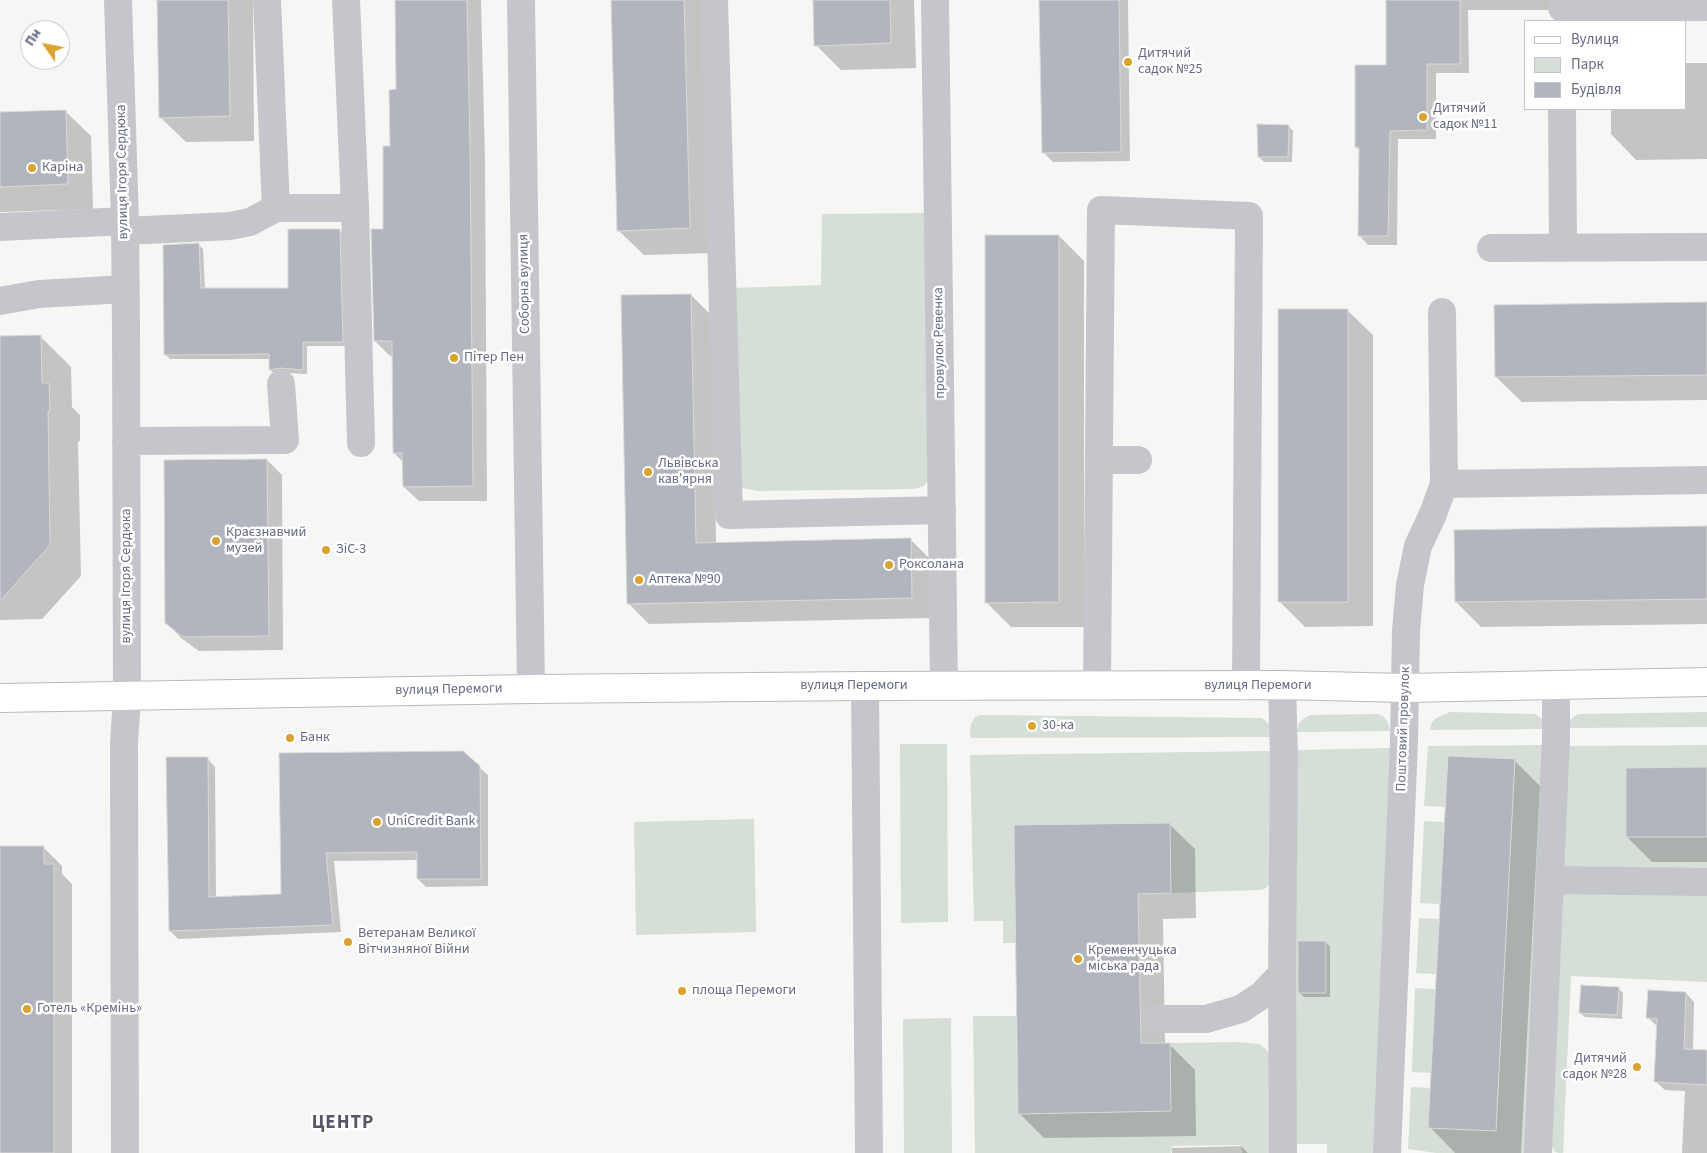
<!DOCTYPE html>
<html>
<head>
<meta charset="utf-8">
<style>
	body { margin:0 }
	#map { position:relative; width:1707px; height:1153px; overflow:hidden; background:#f6f7f4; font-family:"Source Sans 3",sans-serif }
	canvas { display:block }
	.legend { position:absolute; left:1524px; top:20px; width:162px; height:90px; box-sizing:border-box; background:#fff; border:1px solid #c2c4ce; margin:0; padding:6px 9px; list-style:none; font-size:15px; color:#676b84 }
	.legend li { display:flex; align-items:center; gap:10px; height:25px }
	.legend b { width:25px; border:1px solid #c2c4ce }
	.north { position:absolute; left:20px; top:20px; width:50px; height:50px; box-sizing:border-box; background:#fff; border:1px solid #c2c4ce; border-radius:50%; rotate:303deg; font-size:14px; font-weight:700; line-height:20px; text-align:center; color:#676b84 }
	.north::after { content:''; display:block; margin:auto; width:18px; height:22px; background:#dba230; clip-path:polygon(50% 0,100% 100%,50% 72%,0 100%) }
</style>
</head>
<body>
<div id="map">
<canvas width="1707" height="1153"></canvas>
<ul class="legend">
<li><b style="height:6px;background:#fff"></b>Вулиця</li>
<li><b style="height:14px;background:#d5ded7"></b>Парк</li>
<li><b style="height:14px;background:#b2b4be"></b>Будівля</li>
</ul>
<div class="north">Пн</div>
</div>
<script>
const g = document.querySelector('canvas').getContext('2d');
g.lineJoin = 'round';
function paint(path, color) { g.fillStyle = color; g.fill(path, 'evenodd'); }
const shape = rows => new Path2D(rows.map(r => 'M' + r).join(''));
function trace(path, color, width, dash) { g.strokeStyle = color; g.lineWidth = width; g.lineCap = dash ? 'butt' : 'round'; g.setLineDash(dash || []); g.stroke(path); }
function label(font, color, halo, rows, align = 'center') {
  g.font = font + ' "Source Sans 3",sans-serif'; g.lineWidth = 5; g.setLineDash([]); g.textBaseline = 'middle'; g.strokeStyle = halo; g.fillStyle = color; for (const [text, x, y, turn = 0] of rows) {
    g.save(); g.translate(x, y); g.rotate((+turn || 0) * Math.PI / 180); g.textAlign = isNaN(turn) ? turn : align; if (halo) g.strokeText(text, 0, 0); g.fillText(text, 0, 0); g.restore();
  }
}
paint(shape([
	[930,213,931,476,924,486,914,489,757,491,743,488,733,478,731,288,821,285,822,214],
	[1450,712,1535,714,1541,718,1547,729,1430,730,1431,724,1436,718],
	[1707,712,1707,727,1568,728,1570,720,1578,714],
	[1378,714,1384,717,1388,723,1390,731,1297,732,1298,725,1303,719,1310,715],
	[980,715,1262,718,1269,724,1271,737,971,738,970,731,971,724,975,717],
	[900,744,947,744,948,922,901,923],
	[1547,745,1527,1153,1436,1153,1408,1149,1411,1087,1430,1088,1429,1128,1496,1131,1515,759,1448,756,1445,807,1424,806,1428,746],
	[1707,745,1707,873,1563,869,1565,746],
	[1390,748,1376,1153,1327,1153,1327,1144,1291,1144,1296,750],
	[1271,751,1271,882,1266,888,1261,890,1171,893,1169,823,1014,825,1016,943,1003,943,1003,921,974,921,970,755],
	[754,819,756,932,636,935,634,822],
	[1424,821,1444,822,1440,904,1420,903],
	[1562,891,1707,892,1707,982,1571,976,1563,1153,1559,1153,1555,1152,1550,1143],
	[1419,918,1439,919,1436,974,1416,973],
	[1415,988,1435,989,1431,1073,1412,1072],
	[973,1016,1016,1016,1018,1114,1170,1111,1170,1043,1236,1042,1259,1044,1266,1049,1270,1055,1273,1153,1242,1153,1241,1145,1172,1146,1171,1153,975,1153],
	[951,1018,952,1153,904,1153,903,1019]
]), '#d5ded7');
paint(shape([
	[159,0,253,0,254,141,186,142,160,117],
	[396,0,481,0,485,161,487,501,419,501,404,487,403,462,394,453,393,356,390,356,375,341,391,147,397,91],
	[612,0,708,0,715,253,644,255,618,230],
	[814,0,914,0,916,68,841,70,816,45],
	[1041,0,1128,0,1130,161,1053,162,1043,152],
	[1387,0,1559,0,1557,10,1468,10,1469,73,1436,73,1436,139,1398,139,1397,245,1368,245,1359,235,1360,151,1356,147,1387,66],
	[1686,63,1707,63,1707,159,1636,160,1611,134,1611,109,1686,109],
	[65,111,91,136,93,209,0,212,0,113],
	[1288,126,1293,131,1292,162,1264,162,1259,157],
	[339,230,344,235,347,346,307,346,307,374,286,373,275,374,270,370,270,359,170,359,165,354,198,244,203,249,205,289,290,289],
	[1059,236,1084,261,1084,627,1011,627,986,602],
	[691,295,712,316,716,544,911,540,932,561,933,618,649,624,628,603],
	[1707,303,1707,400,1522,402,1496,377],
	[1347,310,1373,335,1373,626,1305,627,1279,601],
	[40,336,71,367,72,407,80,415,80,441,78,442,81,576,42,619,0,620,0,338],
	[267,460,282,475,283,650,199,651,181,638,166,622],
	[1707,528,1707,624,1481,627,1456,602],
	[281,754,479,767,488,775,488,886,426,887,418,879,418,860,334,861,341,932,178,939,170,931,207,758,215,767,216,898,282,895],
	[1514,760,1540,786,1521,1153,1455,1153,1430,1127],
	[1707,769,1707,862,1652,862,1627,837],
	[1169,824,1195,849,1196,918,1163,919,1165,1044,1169,1044,1195,1070,1196,1136,1044,1138,1019,1113],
	[43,847,62,866,62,874,72,884,72,1153,0,1153,0,848],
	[1326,942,1330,947,1330,997,1304,997,1299,992],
	[1618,988,1623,993,1622,1019,1585,1017,1580,1013],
	[1686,993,1694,1002,1693,1051,1707,1052,1707,1153,1682,1153,1685,1091,1665,1090,1656,1082,1657,1026,1648,1018],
	[1241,1146,1248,1153,1172,1153,1172,1148]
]), '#0003');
const building = shape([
	[157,0,228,0,230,116,159,118,157,0],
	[395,0,467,0,470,145,473,486,403,487,402,453,393,453,392,341,374,341,371,229,383,229,383,146,390,146,389,90,396,89,395,0],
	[611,0,684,0,690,228,617,231,611,0],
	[813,0,890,0,891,43,814,46,813,0],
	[1039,0,1119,0,1121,152,1042,153,1039,0],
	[1386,0,1460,0,1460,64,1427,64,1427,130,1390,131,1388,236,1358,236,1359,147,1355,147,1355,65,1386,65,1386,0],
	[66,110,68,184,0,187,0,112,66,110],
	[1257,124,1289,125,1288,157,1258,157,1257,124],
	[288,229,340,229,343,342,303,342,303,370,280,368,269,370,269,354,164,355,163,245,199,243,201,288,288,288,288,229],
	[985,235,1059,235,1059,602,985,603,985,235],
	[691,294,696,543,911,538,912,598,627,604,621,295,691,294],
	[1707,302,1707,375,1495,377,1494,305,1707,302],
	[1278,309,1348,309,1348,602,1278,602,1278,309],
	[41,335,42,383,49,383,50,411,48,411,50,545,0,601,0,336,41,335],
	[267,459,269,636,183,637,165,623,164,460,267,459],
	[1707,526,1707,599,1455,602,1454,530,1707,526],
	[463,751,480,766,481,879,417,879,417,852,326,853,333,925,169,931,166,757,208,757,209,897,281,894,279,753,463,751],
	[1448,756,1515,759,1496,1131,1428,1128,1448,756],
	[1707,767,1707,837,1626,837,1626,768,1707,767],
	[1170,823,1171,893,1138,894,1141,1043,1170,1043,1171,1111,1018,1114,1014,825,1170,823],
	[0,846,44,846,44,864,54,864,54,1153,0,1153,0,846],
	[1298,941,1326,941,1326,993,1298,993,1298,941],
	[1581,985,1619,987,1617,1015,1579,1013,1581,985],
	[1648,990,1686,992,1684,1049,1707,1050,1707,1085,1654,1082,1657,1019,1646,1018,1648,990]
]);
paint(building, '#b2b4be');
trace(building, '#d8d9d7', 1);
const major = shape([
	[0,698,531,689,865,686,1282,685,1405,688,1707,682]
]);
trace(major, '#b8b9bf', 30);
trace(shape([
	[118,0,125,221,126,326,127,696,124,744,125,1153],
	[267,0,276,208],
	[346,0,355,208,361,443],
	[521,0,531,689],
	[714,0,729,515,942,510],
	[935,0,944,686],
	[1562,8,1707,7],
	[1562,109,1563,248],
	[0,227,125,221],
	[125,231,230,226,250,222,276,208,355,208],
	[1491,248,1707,247],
	[0,301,39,294,125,289],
	[126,441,285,440,281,384],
	[1099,460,1138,460],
	[1444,484,1707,480],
	[1282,685,1284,757,1282,974,1283,1153],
	[865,686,869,1153],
	[1097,686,1101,210,1249,216,1246,686],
	[1551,880,1707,882],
	[1159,1019,1206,1019,1241,1009,1262,995,1282,974],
	[1387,1153,1404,742,1406,631,1410,585,1418,546,1433,514,1444,484,1442,312],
	[1538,1153,1556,737,1556,684]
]), '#c5c6cc', 28);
trace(major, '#fff', 28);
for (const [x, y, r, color] of [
	[1128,62,5,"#dba230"],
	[1423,117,5,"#dba230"],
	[32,168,5,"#dba230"],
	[454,358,5,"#dba230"],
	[648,472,5,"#dba230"],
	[216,541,5,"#dba230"],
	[326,550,5,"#dba230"],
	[889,565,5,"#dba230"],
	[639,580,5,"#dba230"],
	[1032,726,5,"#dba230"],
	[290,738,5,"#dba230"],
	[377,822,5,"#dba230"],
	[348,942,5,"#dba230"],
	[1078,959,5,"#dba230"],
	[682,991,5,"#dba230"],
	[27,1009,5,"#dba230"],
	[1637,1067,5,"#dba230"]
]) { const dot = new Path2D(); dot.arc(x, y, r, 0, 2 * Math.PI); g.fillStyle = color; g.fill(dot); trace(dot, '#fff', 2); }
label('14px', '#676b84', '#fff', [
	["Дитячий",1138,54],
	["садок №25",1138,70],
	["Дитячий",1433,109],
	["садок №11",1433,125],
	["Каріна",42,168],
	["Пітер Пен",464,358],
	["Львiвська",658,464],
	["кав'ярня",658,480],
	["Краєзнавчий",226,533],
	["музей",226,549],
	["ЗіС-3",336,550],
	["Роксолана",899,565],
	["Аптека №90",649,580],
	["30-ка",1042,726],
	["Банк",300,738],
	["UniCredit Bank",387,822],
	["Ветеранам Великої",358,934],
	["Вітчизняної Війни",358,950],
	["Кременчуцька",1088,951],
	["міська рада",1088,967],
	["площа Перемоги",692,991],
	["Готель «Кремінь»",37,1009],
	["Дитячий",1627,1059,"right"],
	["садок №28",1627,1075,"right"]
], 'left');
label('14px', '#676b84', '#fff', [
	["вулиця Ігоря Сердюка",123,172,-91],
	["Соборна вулиця",525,284,-91],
	["провулок Ревенка",940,343,-91],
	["вулиця Ігоря Сердюка",127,576,-90],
	["вулиця Перемоги",854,686],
	["вулиця Перемоги",1258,686],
	["вулиця Перемоги",449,690,-1],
	["Поштовий провулок",1404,729,-88]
]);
g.letterSpacing = '1px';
label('bold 19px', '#555769', '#fff', [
	["ЦЕНТР",343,1124]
]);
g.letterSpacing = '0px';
</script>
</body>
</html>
